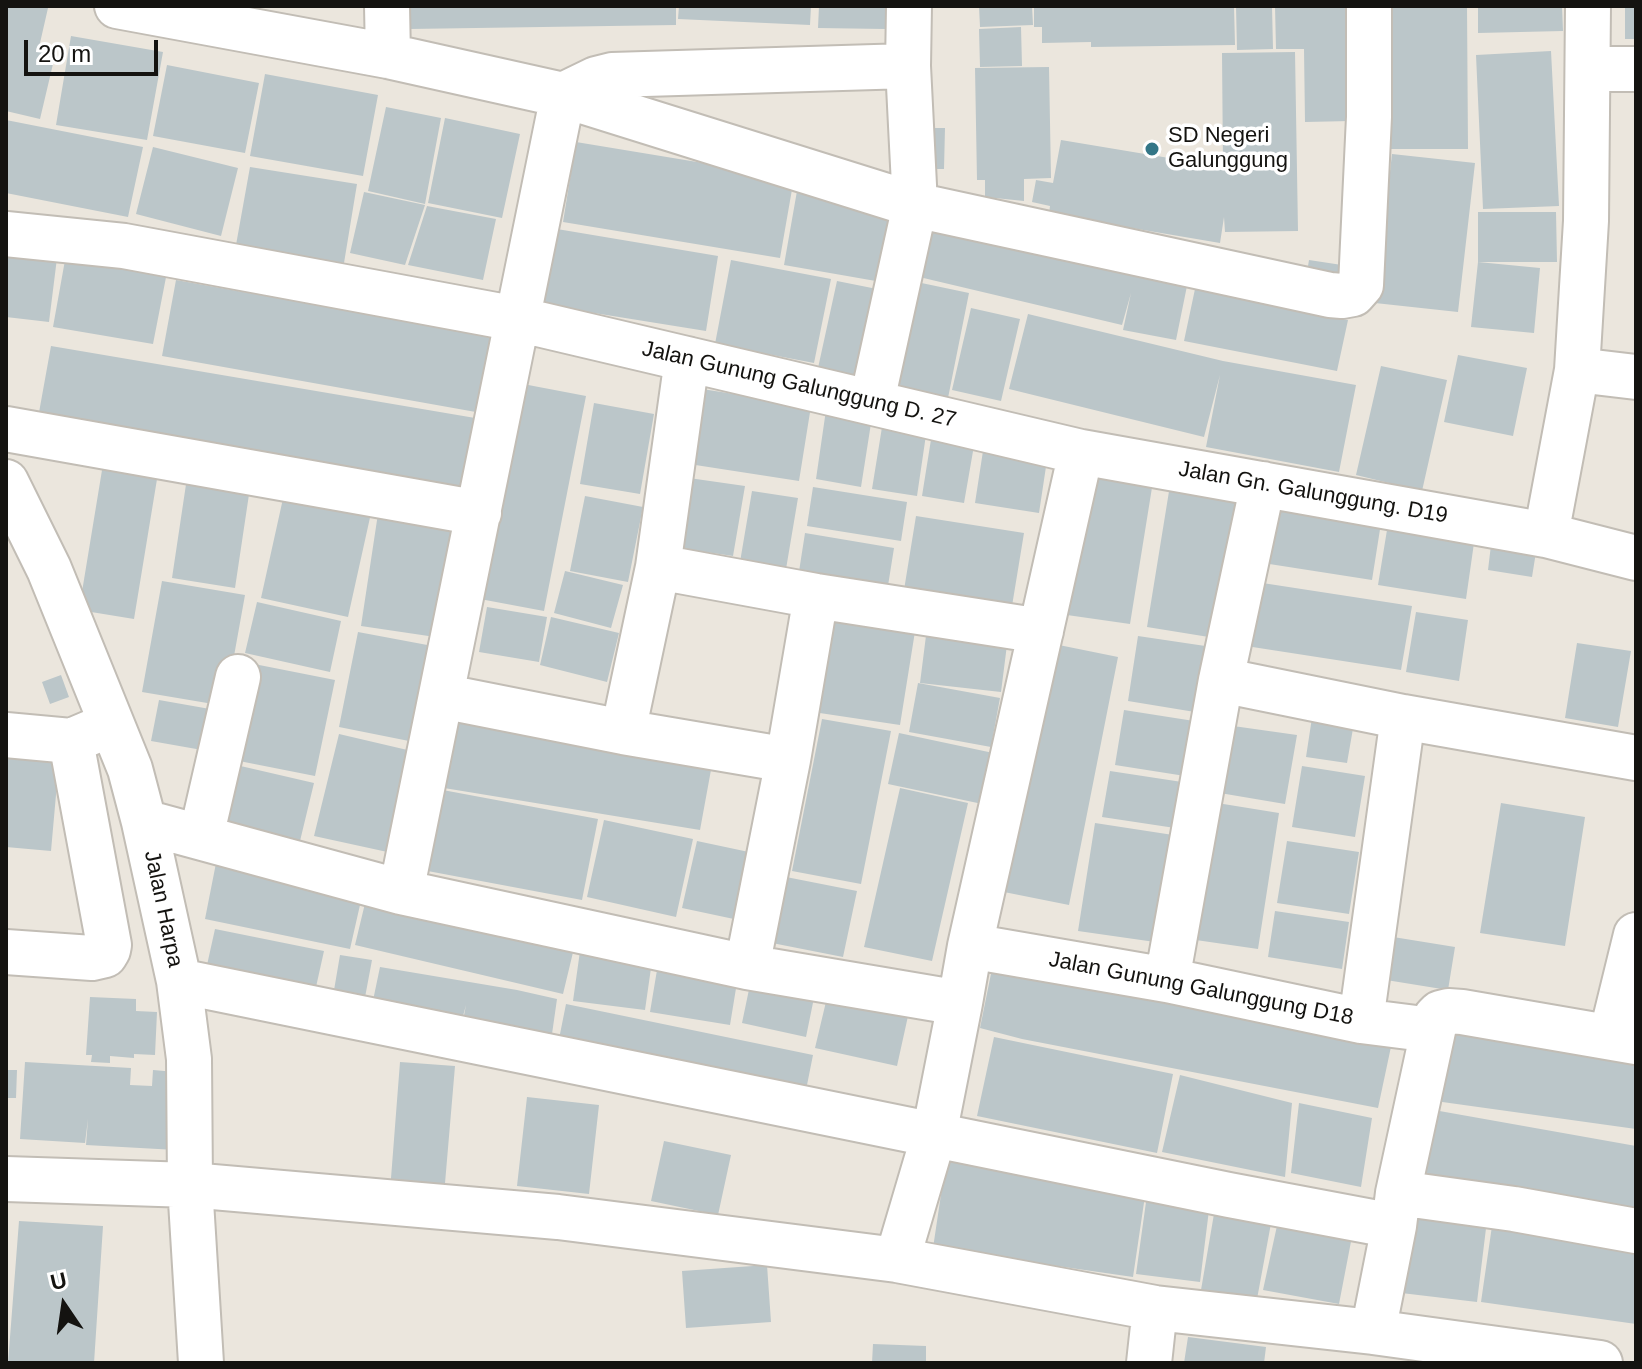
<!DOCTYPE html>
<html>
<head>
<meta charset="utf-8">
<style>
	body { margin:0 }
	#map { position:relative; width:1642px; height:1369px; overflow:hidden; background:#ebe6dd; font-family:Arial,sans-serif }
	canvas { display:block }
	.frame { position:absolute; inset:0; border:8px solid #141310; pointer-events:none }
	.north { position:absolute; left:24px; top:1265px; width:80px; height:80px; -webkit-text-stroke:6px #fff; paint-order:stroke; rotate:347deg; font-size:22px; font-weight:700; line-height:32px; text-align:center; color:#141310 }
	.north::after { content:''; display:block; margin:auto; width:28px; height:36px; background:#141310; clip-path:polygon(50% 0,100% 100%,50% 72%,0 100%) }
	.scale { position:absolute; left:24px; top:40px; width:134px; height:36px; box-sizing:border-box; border:4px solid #141310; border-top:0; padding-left:10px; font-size:24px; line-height:28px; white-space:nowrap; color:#141310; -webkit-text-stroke:6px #fff; paint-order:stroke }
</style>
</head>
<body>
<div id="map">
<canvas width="1642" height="1369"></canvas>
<div class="frame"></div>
<div class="north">U</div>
<div class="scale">20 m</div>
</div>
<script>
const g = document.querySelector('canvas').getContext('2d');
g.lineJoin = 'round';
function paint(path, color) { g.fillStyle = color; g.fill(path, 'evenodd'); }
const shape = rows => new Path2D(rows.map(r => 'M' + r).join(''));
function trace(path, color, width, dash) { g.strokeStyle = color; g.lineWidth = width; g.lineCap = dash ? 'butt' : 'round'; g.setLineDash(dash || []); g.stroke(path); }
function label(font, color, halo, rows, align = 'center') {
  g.font = font + ' Arial,sans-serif'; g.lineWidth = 7; g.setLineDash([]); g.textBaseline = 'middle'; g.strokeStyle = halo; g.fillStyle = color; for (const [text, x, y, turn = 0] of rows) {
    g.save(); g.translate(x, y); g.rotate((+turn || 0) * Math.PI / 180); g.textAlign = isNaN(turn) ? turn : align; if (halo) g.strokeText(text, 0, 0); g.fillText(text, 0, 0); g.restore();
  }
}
paint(shape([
	[6,6,38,6,48,8,40,43,57,47,40,119,6,111],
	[409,6,676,6,676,25,409,29],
	[679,6,811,6,810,25,678,19],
	[819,6,885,6,885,29,818,28],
	[979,6,1032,6,1033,25,980,27],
	[1034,6,1234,6,1235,45,1091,47,1091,42,1042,43,1042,27,1034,27],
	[1236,6,1272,6,1273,49,1237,50],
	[1275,6,1347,6,1351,121,1305,122,1304,49,1276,49],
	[1380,6,1467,6,1468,149,1381,149],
	[1478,6,1562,6,1563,31,1478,33],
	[1625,6,1636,6,1636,39,1625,39],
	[1021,27,1022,66,980,67,979,29],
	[71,36,163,52,147,140,56,125],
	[1551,51,1559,206,1483,209,1476,55],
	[1295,52,1298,231,1225,232,1224,217,1220,243,1049,214,1050,206,1032,202,1036,180,1053,183,1061,140,1223,167,1222,53],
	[167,65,259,83,245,153,153,136],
	[1049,67,1051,178,1024,179,1024,201,985,197,985,180,977,180,975,68],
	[265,74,378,95,363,176,250,156],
	[386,107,441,118,425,204,368,191],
	[445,118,520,134,502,218,428,203],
	[6,120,143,147,128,217,6,193],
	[916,128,945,128,944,169,916,169],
	[576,142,794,178,780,258,563,222],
	[153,147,238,168,221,236,136,214],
	[1392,154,1475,163,1458,312,1375,303],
	[250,167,357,184,344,263,236,245],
	[797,191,906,210,893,284,784,265],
	[364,192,425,205,405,265,350,253],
	[427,206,496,219,483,280,408,265],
	[1478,212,1556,212,1557,262,1478,262,1540,268,1534,333,1471,327,1478,262],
	[928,222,1188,281,1176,340,1123,330,1131,293,1122,325,915,276],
	[551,228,718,256,706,331,538,304],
	[67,249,168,267,153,344,53,327],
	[6,252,57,258,49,322,6,317],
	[731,260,831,279,814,363,715,344],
	[1309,260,1355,267,1352,286,1306,278],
	[176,280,501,338,487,414,162,356],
	[837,281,887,291,867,378,818,368],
	[912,281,969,293,948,398,891,386],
	[1195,289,1348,320,1337,371,1184,341],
	[971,308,1020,319,1001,401,952,390],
	[1028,314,1223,361,1356,385,1339,472,1206,447,1220,375,1204,437,1009,389],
	[51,346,481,419,469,490,38,418],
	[1458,355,1527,368,1513,436,1444,422],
	[1381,366,1447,380,1422,491,1356,475],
	[523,384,586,396,544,611,480,599],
	[702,389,811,406,799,481,689,464],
	[594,403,654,414,640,494,580,484],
	[826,410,872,417,861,487,816,479],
	[883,421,927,428,917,496,872,489],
	[933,427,976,434,964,503,922,496],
	[983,451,1047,460,1039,513,975,503],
	[104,458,159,467,134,619,79,610],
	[1093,460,1155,469,1130,624,1067,615],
	[188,471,251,481,235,588,172,578],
	[689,478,745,486,733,556,678,548],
	[1171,479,1239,490,1215,638,1147,627],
	[813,487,907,502,901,541,807,526],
	[752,491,798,498,786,569,740,562],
	[284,494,371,513,348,617,261,598],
	[585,496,643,507,628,582,570,571],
	[1273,506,1381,523,1372,580,1263,563],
	[379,507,459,519,442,638,361,626],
	[916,516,1024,533,1012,606,904,590],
	[1387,530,1474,543,1466,599,1378,585],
	[805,533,894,548,887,592,798,578],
	[1491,545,1536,552,1532,577,1488,570],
	[565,571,623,585,611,628,554,613],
	[162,581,245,595,225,706,142,692],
	[1256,582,1412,606,1401,670,1246,646],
	[257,602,341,621,330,672,245,653],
	[830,606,917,619,900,725,813,712],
	[487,607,547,617,539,662,479,652],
	[1416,612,1468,620,1459,681,1406,672],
	[551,617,619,633,607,682,540,665],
	[928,620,1009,629,1001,692,920,683],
	[358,632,438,647,419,743,339,727],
	[1138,636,1212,647,1201,713,1128,701],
	[1577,643,1631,651,1618,727,1565,718],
	[1054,644,1118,657,1069,905,1004,892],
	[244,662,335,680,315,776,224,758],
	[61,675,69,697,50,704,42,682],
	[918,683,1000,698,991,747,909,732],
	[159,700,227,712,219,753,151,741],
	[1124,710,1194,721,1185,776,1115,765],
	[1313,711,1355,717,1347,763,1306,757],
	[457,717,713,759,700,830,444,788],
	[822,719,891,731,861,884,792,871],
	[1219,724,1297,735,1285,804,1208,791],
	[899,733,998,754,987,805,888,784],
	[339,734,416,752,392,853,314,836],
	[6,757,59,761,51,851,6,847],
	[219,761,314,783,300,841,206,819],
	[1302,766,1365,776,1355,837,1292,827],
	[1110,771,1182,782,1175,828,1102,817],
	[432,788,598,819,582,900,417,869],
	[900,788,968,803,932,961,864,947],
	[1211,802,1279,813,1258,949,1189,939],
	[1501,803,1585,817,1565,946,1480,933],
	[604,820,693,839,676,917,587,897],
	[1095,823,1173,835,1155,942,1078,931],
	[697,841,763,855,748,922,682,908],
	[1287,841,1359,852,1349,914,1277,903],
	[218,853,365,883,350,949,205,919],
	[781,876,857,891,843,957,767,942],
	[367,895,575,944,563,994,355,945],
	[1275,911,1349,922,1342,969,1268,957],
	[215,929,324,951,314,996,205,974],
	[1387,936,1455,947,1448,990,1380,979],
	[581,944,653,954,645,1010,573,1001],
	[995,954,1392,1042,1378,1108,1022,1039,980,1028],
	[340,955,372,960,363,1008,332,1002],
	[659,958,739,970,730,1025,650,1012],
	[380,967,517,990,557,999,550,1048,461,1031,466,1005,460,1027,371,1010],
	[752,975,816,988,806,1037,742,1023],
	[829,989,910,1007,897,1066,815,1048],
	[90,997,136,999,136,1011,157,1012,155,1055,134,1054,134,1058,110,1056,110,1063,91,1062,92,1055,86,1055],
	[566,1004,813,1055,804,1100,557,1049],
	[1444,1022,1636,1049,1636,1129,1428,1100],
	[994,1037,1173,1074,1157,1153,977,1116],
	[25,1062,131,1068,130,1085,152,1086,153,1070,176,1072,176,1150,86,1145,88,1119,85,1143,20,1139],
	[400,1062,455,1066,444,1195,390,1191],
	[6,1070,17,1070,16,1098,6,1098],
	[1180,1075,1292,1103,1285,1177,1162,1152],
	[527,1097,599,1105,589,1194,517,1186],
	[1299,1103,1372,1118,1361,1187,1291,1173],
	[1417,1107,1636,1146,1636,1219,1404,1178],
	[664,1141,731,1155,718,1215,651,1201],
	[946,1161,1146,1189,1133,1277,933,1248],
	[1146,1202,1209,1210,1200,1282,1136,1274],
	[1405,1203,1488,1212,1477,1302,1393,1292],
	[1215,1208,1272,1218,1257,1299,1201,1290],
	[1280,1212,1354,1226,1339,1304,1263,1290],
	[1493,1219,1636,1239,1636,1324,1481,1302],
	[19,1221,103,1226,94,1363,8,1363],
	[767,1265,771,1322,686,1328,682,1271],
	[1188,1337,1266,1347,1264,1363,1184,1363],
	[873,1344,926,1346,926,1363,872,1363]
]), '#bbc6c9');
const street = shape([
	[117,6,388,56,563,95,915,205,1330,295,1342,296,1353,294,1361,285,1369,117,1369,6],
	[387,6,388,56],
	[1589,69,1636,69],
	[563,95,596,79,612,75,908,66],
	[6,234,124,246,517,319,1081,452,1546,535,1636,558],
	[1577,370,1636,377],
	[872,401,915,205,908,66,909,6],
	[6,429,479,513],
	[6,482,49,569,130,769,144,822,179,981,189,1059,190,1185,201,1363],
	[1546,535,1577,370,1586,221,1588,6],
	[658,567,816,596,1041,631],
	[1221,680,1403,717,1636,758],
	[441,696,623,732,788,760],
	[623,732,658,567,687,359],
	[6,735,71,741,97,730],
	[144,822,401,892,747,967,960,1003,970,946,1081,452],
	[201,837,238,677],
	[401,892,563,95],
	[970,946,1167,980,1361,1021,1432,1030],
	[6,952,92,958,105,955,108,950,109,945,71,741],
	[747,967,788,760,816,596],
	[1167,980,1221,680,1263,484],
	[179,981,1229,1195,1394,1226],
	[1361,1021,1403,717],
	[1611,1037,1636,935],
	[6,1179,190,1185,558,1217,897,1260,1155,1308,1373,1332,1600,1363],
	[1398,1193,1514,1209,1636,1231],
	[897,1260,934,1135,960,1003],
	[1373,1332,1394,1226,1398,1193,1436,1017,1440,1013,1448,1011,1462,1012,1636,1042],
	[1149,1363,1155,1308]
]);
trace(street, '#c2bdb5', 48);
trace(street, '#fff', 44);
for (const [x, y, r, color] of [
	[1152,149,8,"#337687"]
]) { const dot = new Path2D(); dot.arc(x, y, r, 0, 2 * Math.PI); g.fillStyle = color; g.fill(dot); trace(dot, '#fff', 3); }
label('22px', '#141310', '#fff', [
	["SD Negeri",1168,136],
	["Galunggung",1168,161]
], 'left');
label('22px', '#141310', '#fff', [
	["Jalan Gunung Galunggung D. 27",799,385,13],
	["Jalan Gn. Galunggung. D19",1313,493,10],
	["Jalan Harpa",163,909,78],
	["Jalan Gunung Galunggung D18",1201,989,11]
]);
</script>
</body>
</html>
